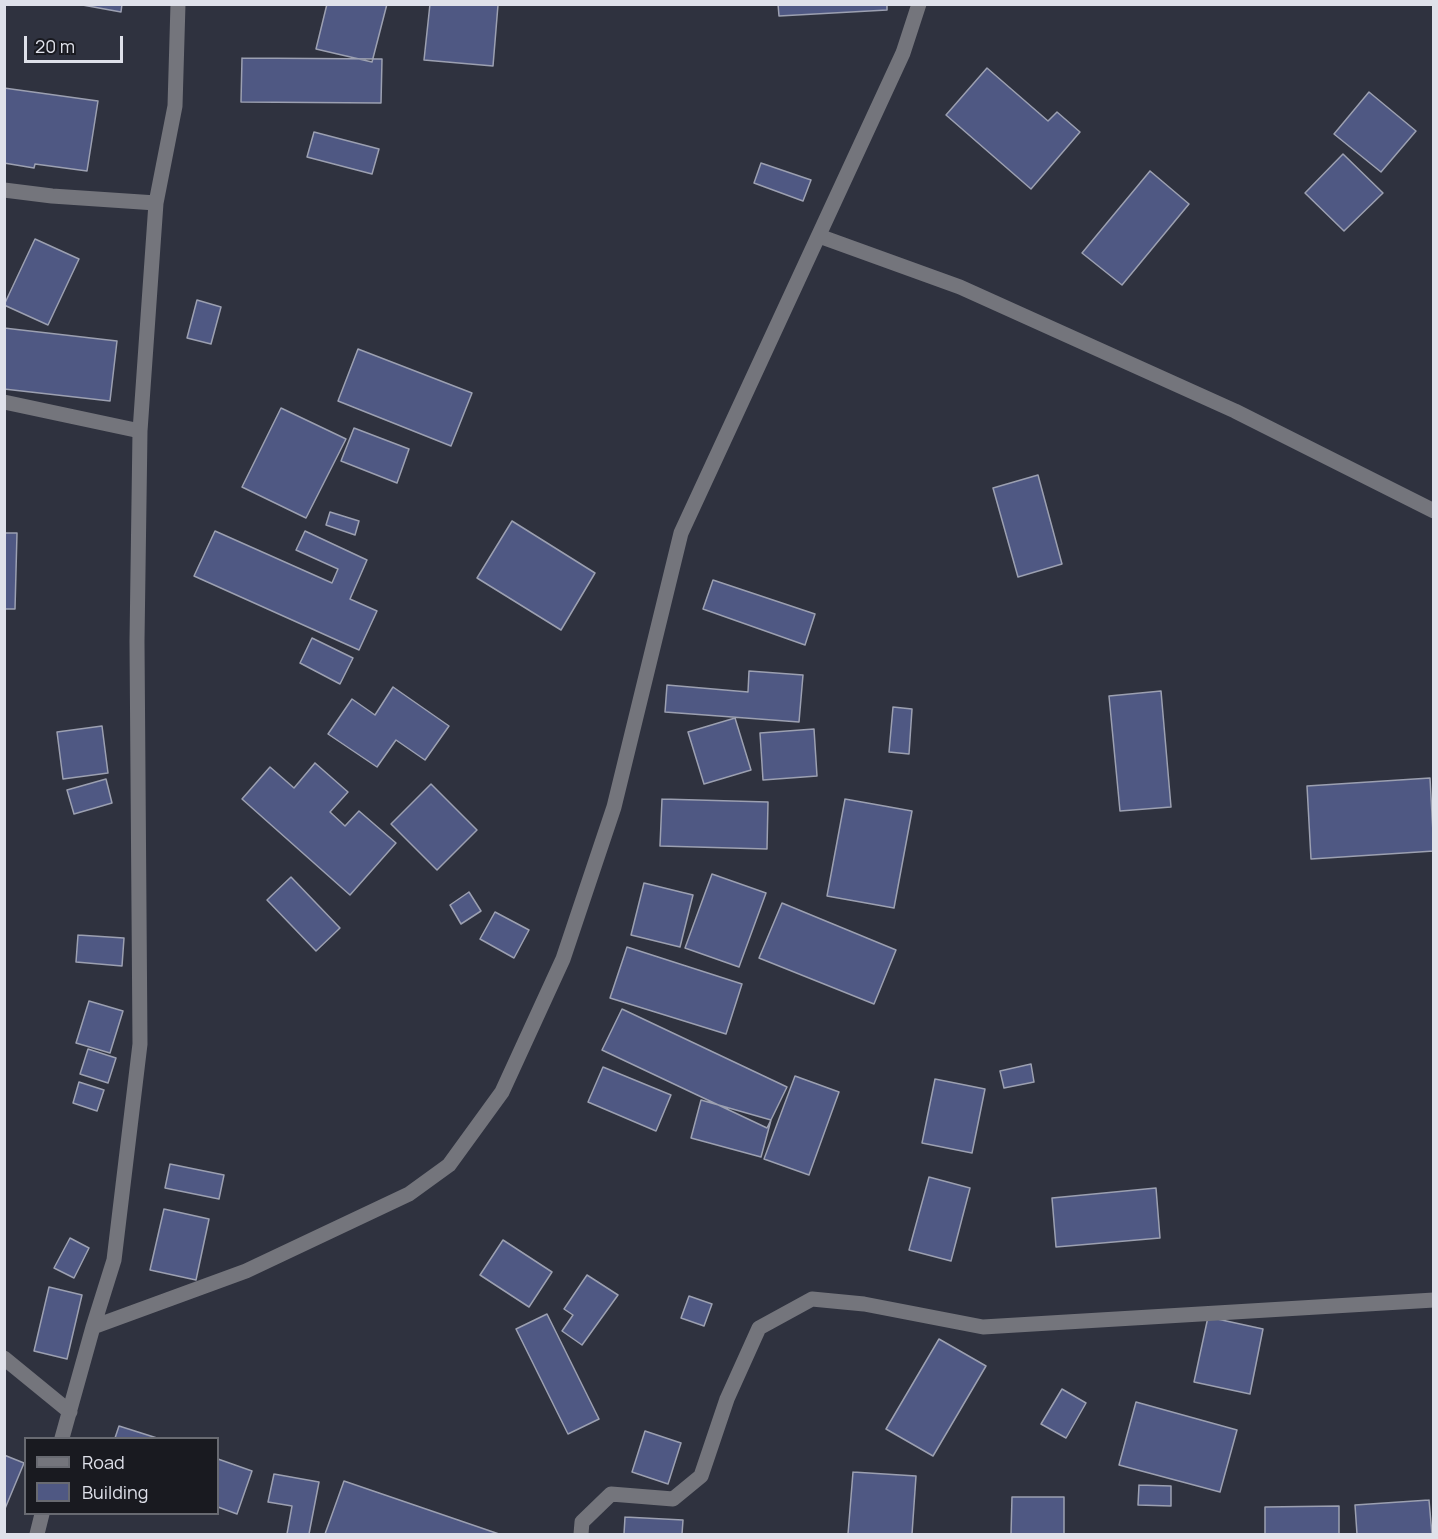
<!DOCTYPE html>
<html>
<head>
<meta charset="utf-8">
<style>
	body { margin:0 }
	#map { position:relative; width:1438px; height:1539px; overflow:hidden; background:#2f323f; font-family:Manrope,sans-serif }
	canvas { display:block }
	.frame { position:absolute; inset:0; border:6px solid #dfe1ea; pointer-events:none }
	.legend { position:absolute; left:24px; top:1437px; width:195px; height:78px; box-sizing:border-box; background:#191a20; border:2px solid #686a71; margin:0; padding:8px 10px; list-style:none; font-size:18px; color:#dfe1ea }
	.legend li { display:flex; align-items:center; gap:12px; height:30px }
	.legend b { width:30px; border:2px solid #686a71 }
	.scale { position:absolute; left:24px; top:36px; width:99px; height:27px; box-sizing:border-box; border:3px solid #dfe1ea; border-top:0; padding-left:8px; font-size:18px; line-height:21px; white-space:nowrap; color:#dfe1ea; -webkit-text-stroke:4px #191a20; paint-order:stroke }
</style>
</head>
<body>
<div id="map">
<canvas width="1438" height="1539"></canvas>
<div class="frame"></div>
<ul class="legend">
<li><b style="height:8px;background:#74757c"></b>Road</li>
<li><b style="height:16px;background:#4f5883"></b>Building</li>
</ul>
<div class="scale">20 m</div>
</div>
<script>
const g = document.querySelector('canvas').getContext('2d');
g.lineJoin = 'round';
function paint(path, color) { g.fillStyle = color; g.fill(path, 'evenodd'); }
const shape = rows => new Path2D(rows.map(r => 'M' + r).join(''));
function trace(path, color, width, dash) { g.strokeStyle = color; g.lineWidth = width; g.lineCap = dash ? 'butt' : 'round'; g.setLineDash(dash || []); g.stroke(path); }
const building = shape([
	[77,4,122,4,121,12,77,4],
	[327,4,387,4,372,62,316,49,327,4],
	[430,4,498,5,493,66,424,60,430,4],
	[778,4,887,4,887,10,779,16,778,4],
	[242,58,382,59,381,103,241,102,242,58],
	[987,68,1048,121,1057,112,1080,132,1031,189,946,115,987,68],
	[4,88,98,101,87,171,35,164,34,168,4,163,4,88],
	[1369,92,1416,131,1381,172,1334,134,1369,92],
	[314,132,379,149,372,174,307,157,314,132],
	[1343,154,1383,193,1344,231,1305,193,1343,154],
	[761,163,811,180,803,201,754,183,761,163],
	[1150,171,1189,204,1122,285,1082,253,1150,171],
	[35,239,79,259,48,325,4,305,35,239],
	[197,300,221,307,211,344,187,338,197,300],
	[4,328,117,341,110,401,4,389,4,328],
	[358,349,472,393,451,446,338,401,358,349],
	[281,408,346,439,306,518,242,487,281,408],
	[354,428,409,449,397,483,341,461,354,428],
	[1038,475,1062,564,1018,577,993,488,1038,475],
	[330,512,359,521,355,535,326,525,330,512],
	[512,521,595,573,561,630,477,578,512,521],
	[215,531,332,583,338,569,296,550,305,531,367,560,350,599,377,611,359,650,194,576,215,531],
	[4,533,17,533,15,609,4,609,4,533],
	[713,580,815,614,805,645,703,609,713,580],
	[312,638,353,658,340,684,300,663,312,638],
	[749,671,803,675,799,722,665,712,667,685,748,692,749,671],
	[393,687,449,726,425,760,396,740,377,767,328,734,352,699,375,715,393,687],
	[1161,691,1171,807,1120,811,1109,696,1161,691],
	[893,707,912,709,909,754,889,752,893,707],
	[735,718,751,770,704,784,688,732,735,718],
	[102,726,108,773,63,779,57,732,102,726],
	[814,729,817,776,763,780,760,733,814,729],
	[315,763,348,792,330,812,345,826,359,811,396,843,350,895,242,799,270,767,294,788,315,763],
	[1430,778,1434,851,1311,859,1307,786,1430,778],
	[106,779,112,803,74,814,67,790,106,779],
	[431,784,477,830,437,870,391,824,431,784],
	[662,799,768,802,767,849,660,846,662,799],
	[845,799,912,811,894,908,827,896,845,799],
	[712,874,766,893,739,967,685,948,712,874],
	[291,877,340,928,316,951,267,900,291,877],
	[644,883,693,895,680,947,631,935,644,883],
	[469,892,481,911,461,924,450,905,469,892],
	[782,903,896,950,874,1004,759,958,782,903],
	[495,912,529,930,514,958,480,939,495,912],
	[78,935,124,938,122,966,76,962,78,935],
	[627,947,742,984,726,1034,610,998,627,947],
	[89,1001,123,1011,110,1053,76,1043,89,1001],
	[622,1009,787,1087,767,1128,602,1050,622,1009],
	[88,1049,116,1058,108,1083,80,1074,88,1049],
	[1031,1064,1034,1082,1004,1088,1000,1071,1031,1064],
	[603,1067,671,1095,656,1131,588,1102,603,1067],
	[795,1076,839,1092,809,1175,764,1159,795,1076],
	[935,1079,985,1089,972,1153,922,1143,935,1079],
	[79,1082,104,1090,97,1111,73,1103,79,1082],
	[701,1100,771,1120,761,1157,691,1138,701,1100],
	[170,1164,224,1175,219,1199,165,1188,170,1164],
	[929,1177,970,1188,951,1261,909,1250,929,1177],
	[1156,1188,1160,1238,1056,1247,1052,1198,1156,1188],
	[164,1209,209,1219,196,1280,150,1270,164,1209],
	[70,1238,89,1248,74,1278,54,1268,70,1238],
	[503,1240,552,1272,529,1307,480,1275,503,1240],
	[587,1275,618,1295,582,1345,562,1331,573,1315,564,1309,587,1275],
	[49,1287,82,1295,67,1359,34,1351,49,1287],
	[689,1296,712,1304,704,1326,681,1318,689,1296],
	[547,1314,599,1419,568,1434,516,1329,547,1314],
	[1208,1317,1263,1329,1250,1394,1194,1382,1208,1317],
	[939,1339,986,1366,933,1456,886,1429,939,1339],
	[1062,1389,1086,1403,1066,1438,1041,1424,1062,1389],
	[1136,1402,1237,1430,1220,1492,1119,1465,1136,1402],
	[119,1426,157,1438,115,1438,119,1426],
	[645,1431,681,1443,668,1484,632,1472,645,1431],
	[4,1455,24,1463,4,1511,4,1455],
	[218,1459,252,1471,237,1514,218,1507,218,1459],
	[853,1472,916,1476,912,1534,848,1534,853,1472],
	[274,1474,319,1482,309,1534,287,1534,292,1506,268,1502,274,1474],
	[344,1481,499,1534,325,1534,344,1481],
	[1139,1485,1171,1486,1171,1506,1138,1505,1139,1485],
	[1012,1497,1064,1497,1064,1534,1011,1534,1012,1497],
	[1429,1500,1432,1534,1357,1534,1355,1505,1429,1500],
	[1339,1506,1339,1534,1265,1534,1265,1507,1339,1506],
	[625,1517,683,1520,682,1534,624,1534,625,1517]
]);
paint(building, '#4f5883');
trace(building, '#9ca0b1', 1.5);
trace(shape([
	[4,190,52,196,156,203],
	[819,236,960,287,1235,411,1434,511],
	[4,402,140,431],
	[93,1327,246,1271,409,1194,449,1165,502,1092,563,959,614,807,681,533,903,53,919,4],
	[4,1358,70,1412],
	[62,1438,93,1327,114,1260,140,1044,137,641,140,431,156,203,175,106,178,4],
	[37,1534,42,1514],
	[581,1534,582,1522,611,1494,673,1499,701,1476,727,1399,759,1328,812,1299,864,1304,983,1327,1434,1300]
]), '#74757c', 15);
</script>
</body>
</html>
